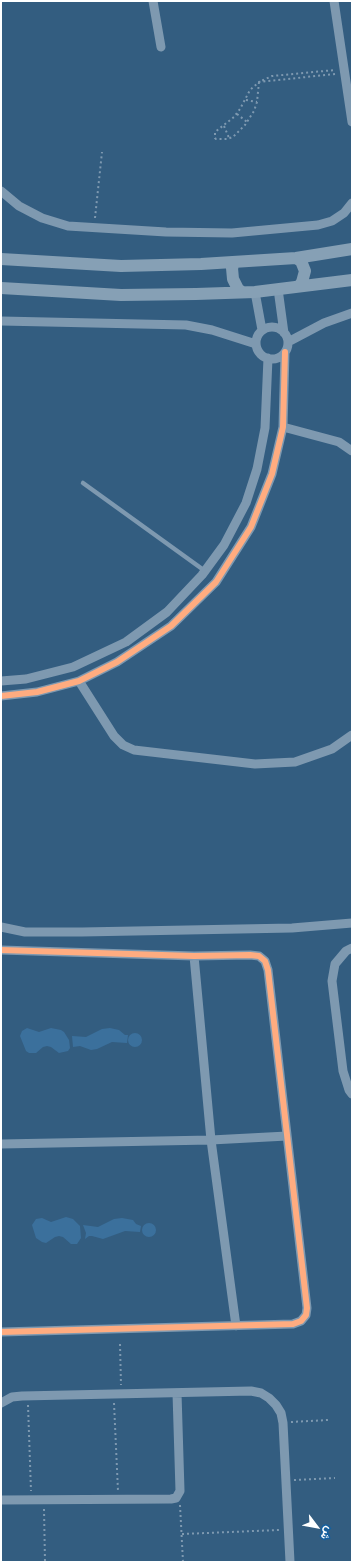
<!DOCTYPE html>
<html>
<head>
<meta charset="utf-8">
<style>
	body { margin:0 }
	#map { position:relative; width:353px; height:1563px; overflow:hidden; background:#335d80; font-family:"Noto Sans",Vazirmatn,sans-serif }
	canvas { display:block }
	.frame { position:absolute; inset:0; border:2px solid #fff; pointer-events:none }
	.north { position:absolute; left:297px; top:1507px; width:40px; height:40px; -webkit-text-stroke:3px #1360a0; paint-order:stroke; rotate:122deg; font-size:11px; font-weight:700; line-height:16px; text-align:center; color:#fff }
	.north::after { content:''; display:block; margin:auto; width:14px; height:18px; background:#fff; clip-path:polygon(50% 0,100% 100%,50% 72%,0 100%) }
</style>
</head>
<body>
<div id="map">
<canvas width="353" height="1563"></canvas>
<div class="frame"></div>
<div class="north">ش</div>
</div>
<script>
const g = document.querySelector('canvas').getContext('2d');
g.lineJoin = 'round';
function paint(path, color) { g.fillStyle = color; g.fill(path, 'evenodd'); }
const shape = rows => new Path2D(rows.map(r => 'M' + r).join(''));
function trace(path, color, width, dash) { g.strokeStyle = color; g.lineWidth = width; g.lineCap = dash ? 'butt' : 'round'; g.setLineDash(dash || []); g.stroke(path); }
paint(shape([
	[27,1028,39,1032,51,1028,61,1030,64,1032,69,1040,70,1048,68,1051,59,1053,51,1047,47,1046,43,1047,36,1053,29,1053,26,1051,20,1036,22,1031],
	[110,1028,119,1030,125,1035,128,1035,127,1043,112,1042,97,1049,91,1050,80,1046,73,1047,72,1036,86,1037,102,1029],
	'128 1040a7 7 0 1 1 14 0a7 7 0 1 1-14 0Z',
	[66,1217,73,1219,80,1226,81,1238,77,1244,71,1244,63,1237,59,1236,55,1237,46,1243,42,1242,36,1238,32,1225,36,1219,42,1218,51,1222],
	[122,1218,133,1220,136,1224,141,1226,140,1232,125,1231,103,1239,92,1236,89,1236,85,1239,86,1233,83,1225,98,1227,114,1219],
	'142 1230a7 7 0 1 1 14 0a7 7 0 1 1-14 0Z'
]), '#3b709c');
trace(shape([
	[335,74,259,82,272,76,335,70],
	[259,82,257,102,254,111,245,125,233,137,227,139,216,139,215,138,215,132,234,117,240,109,250,90,259,82],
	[246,100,257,102],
	[237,114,247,122],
	[224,126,229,138],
	[95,218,102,152],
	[120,1344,121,1385],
	[114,1403,118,1491],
	[28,1405,31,1491],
	[291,1422,328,1420],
	[294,1480,335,1478],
	[180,1505,183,1562],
	[44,1509,45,1562],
	[182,1534,279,1530]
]), '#7e99b0', 2, [2, 3]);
trace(shape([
	[83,483,205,571]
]), '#7e99b0', 4.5);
trace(shape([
	[153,1,161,47],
	[334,1,352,122],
	[1,191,19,206,42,218,68,226,166,232,232,233,318,225,332,221,344,213,352,203],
	[278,289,284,333],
	[255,292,262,330],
	[1,321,186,325,212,330,256,344],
	'256 343a16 16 0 1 1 32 0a16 16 0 1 1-32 0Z',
	[288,342,324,323,352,313],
	[283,427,339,442,352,451],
	[1,681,26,679,73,667,126,642,167,612,202,575,224,545,246,503,257,469,265,428,268,358],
	[79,681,114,736,123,745,134,750,255,764,295,762,332,749,352,735],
	[1,696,37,692,79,681,117,662,171,626,216,582,251,527,272,474,283,427,285,352],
	[1,927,25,932,82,932,292,928,352,923],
	[352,948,346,951,335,964,332,981,343,1071,349,1090,352,1094],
	[1,950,194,956,250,955,259,956,265,961,268,970,307,1308,306,1315,301,1321,293,1324,1,1332],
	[194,956,211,1140,236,1326],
	[1,1144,211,1140,287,1136],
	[1,1403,12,1397,22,1396,251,1391,261,1393,269,1398,276,1405,281,1413,283,1423,290,1562],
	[1,1500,171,1499,176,1498,180,1491,177,1393]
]), '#7e99b0', 9);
trace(shape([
	[296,258,301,261,305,271,302,282,299,286],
	[1,259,121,266,201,264,296,258,352,249],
	[234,263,232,268,233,279,238,289,242,292],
	[1,288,121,295,196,294,255,292,352,280]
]), '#86a0b5', 12);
trace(shape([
	[1,696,37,692,79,681,117,662,171,626,216,582,251,527,272,474,283,427,285,352],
	[1,950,194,956,250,955,259,956,265,961,268,970,307,1308,306,1315,301,1321,293,1324,1,1332]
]), '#ffac80', 6);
</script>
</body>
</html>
